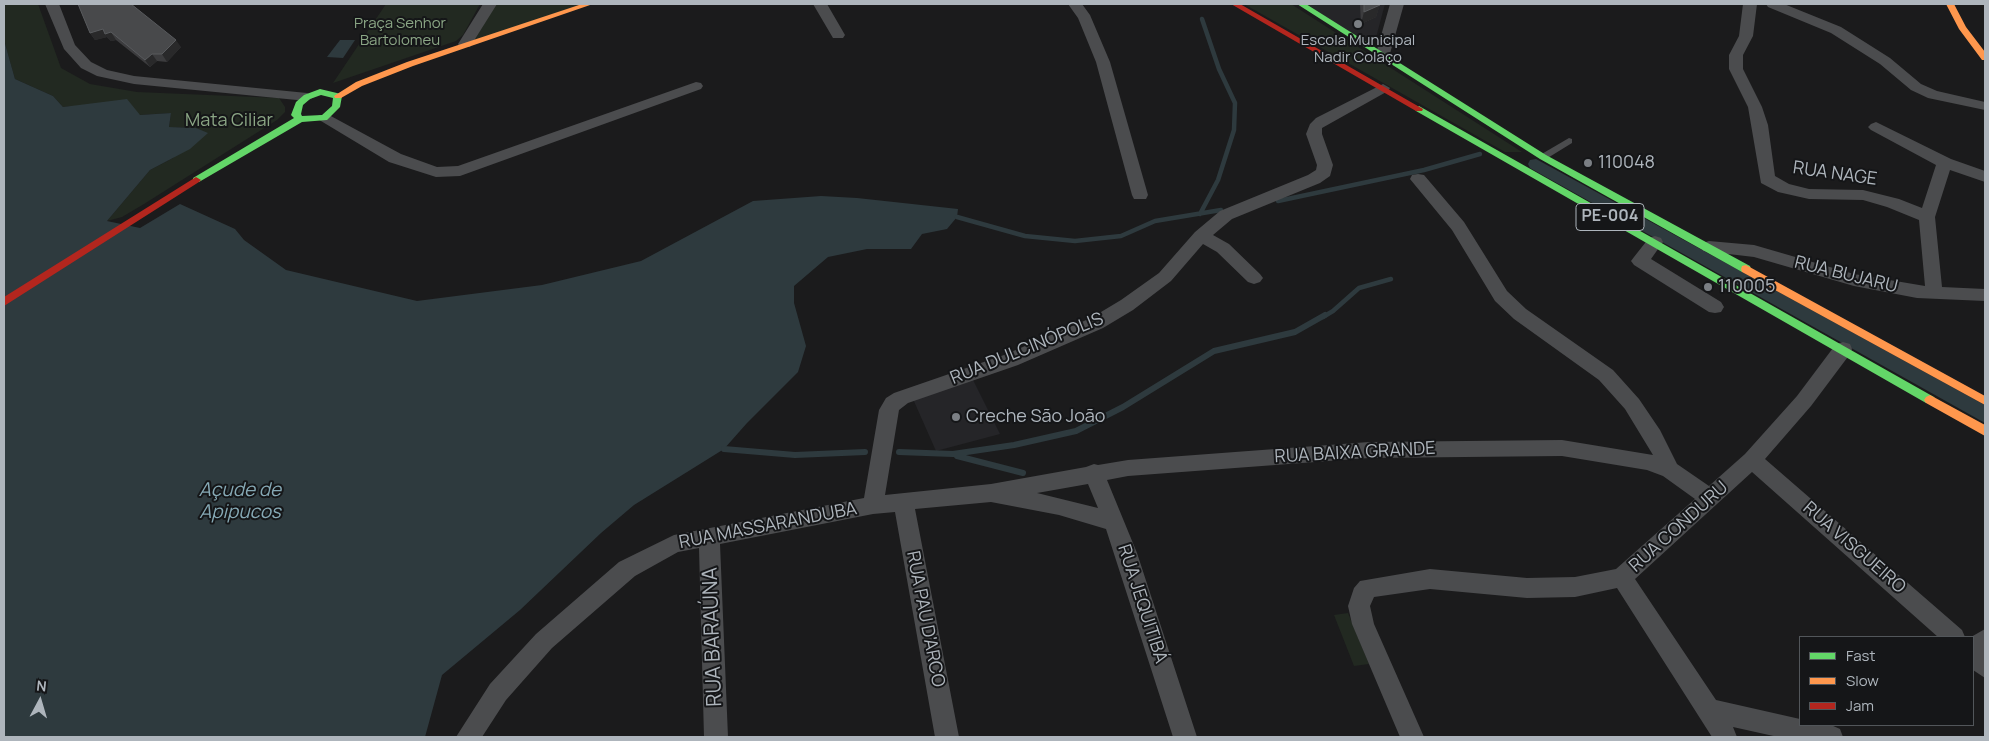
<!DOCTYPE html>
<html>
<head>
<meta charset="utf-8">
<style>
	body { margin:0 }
	#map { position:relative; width:1989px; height:741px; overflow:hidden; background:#1b1b1c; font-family:Manrope,sans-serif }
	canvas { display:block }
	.frame { position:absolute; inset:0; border:5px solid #aeb5bc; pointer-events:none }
	.legend { position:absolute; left:1799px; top:636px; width:175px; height:90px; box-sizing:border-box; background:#151618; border:1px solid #52565a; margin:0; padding:6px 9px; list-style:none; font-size:15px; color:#aeb5bc }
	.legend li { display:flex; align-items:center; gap:10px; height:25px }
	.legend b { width:25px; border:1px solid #52565a }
	.north { position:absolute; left:15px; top:676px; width:50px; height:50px; -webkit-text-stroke:4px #151618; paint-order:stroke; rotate:6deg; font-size:14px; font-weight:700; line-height:20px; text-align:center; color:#aeb5bc }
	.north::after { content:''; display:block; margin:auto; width:18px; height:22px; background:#aeb5bc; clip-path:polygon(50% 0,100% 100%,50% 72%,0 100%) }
</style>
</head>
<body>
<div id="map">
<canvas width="1989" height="741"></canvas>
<div class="frame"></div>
<ul class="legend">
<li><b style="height:6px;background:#63d668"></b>Fast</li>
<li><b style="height:6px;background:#ff974d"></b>Slow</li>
<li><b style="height:6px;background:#b3261e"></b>Jam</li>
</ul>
<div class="north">N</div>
</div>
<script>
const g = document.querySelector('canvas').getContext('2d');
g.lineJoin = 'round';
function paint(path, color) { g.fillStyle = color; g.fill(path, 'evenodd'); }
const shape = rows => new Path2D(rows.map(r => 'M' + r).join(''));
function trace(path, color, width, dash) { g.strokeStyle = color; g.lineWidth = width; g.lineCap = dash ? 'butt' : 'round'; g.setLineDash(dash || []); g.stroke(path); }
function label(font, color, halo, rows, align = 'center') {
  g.font = font + ' Manrope,sans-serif'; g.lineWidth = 4; g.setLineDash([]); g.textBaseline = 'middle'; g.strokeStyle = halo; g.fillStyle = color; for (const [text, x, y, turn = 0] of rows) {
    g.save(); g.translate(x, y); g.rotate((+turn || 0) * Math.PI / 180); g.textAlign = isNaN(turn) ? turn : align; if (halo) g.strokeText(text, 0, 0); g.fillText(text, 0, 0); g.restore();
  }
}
paint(shape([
	[1307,4,1385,4,1374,45,1365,44],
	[971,376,1000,434,936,451,913,399]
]), '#252528');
paint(shape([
	[4,4,38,4,61,68,90,84,137,92,279,98,285,107,285,112,277,120,144,204,122,217,107,221,150,170,173,158,196,128,169,127,171,113,140,115,91,105,63,107,53,96,15,79,4,40],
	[386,4,480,4,463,35,456,41,333,83],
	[495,4,590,4,472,42,470,41],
	[1244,4,1291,4,1522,152,1505,152],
	[1348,613,1369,664,1354,666,1334,615]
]), '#222921');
paint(shape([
	[4,40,15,79,53,96,63,107,127,99,140,115,171,113,169,127,196,128,208,133,190,149,150,170,107,221,140,228,180,204,235,229,244,240,286,270,417,301,542,285,641,261,753,201,821,196,857,198,958,209,957,217,947,229,922,234,911,249,867,249,828,257,794,286,794,303,806,346,798,372,747,423,724,449,634,505,601,533,520,610,442,675,425,737,4,737],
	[340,40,355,40,343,58,327,57]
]), '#2e3a3e');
trace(shape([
	[1278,201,1424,170,1480,154],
	[1200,214,1218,180,1234,130,1235,103,1219,69,1202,19],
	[957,217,1025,236,1075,241,1121,236,1155,221,1221,210],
	[1323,317,1333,311,1359,288,1391,279]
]), '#2e3a3e', 4.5);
trace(shape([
	[724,449,795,455,865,452],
	[899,452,953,454,1014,445,1076,431,1123,407,1214,351,1295,332,1325,315],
	[957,456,1023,473]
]), '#2e3a3e', 6);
paint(shape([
	[1536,159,1985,405,1985,423,1530,168,1528,164,1530,160,1536,159]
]), '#2e3a3e');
paint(shape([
	[1569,138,1572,139,1572,143,1546,159,1540,159,1540,155,1569,138]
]), '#4b4c4e');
paint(shape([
	[45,4,59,4,75,45,91,62,107,70,134,76,307,93,314,97,307,101,134,84,97,76,81,68,64,49,45,4],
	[483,4,497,4,470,47,460,47,458,44,483,4],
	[813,4,827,4,845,35,843,38,833,38,813,4],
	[1068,4,1082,4,1090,15,1110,62,1148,195,1146,199,1134,199,1132,195,1096,62,1078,18,1068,4],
	[1390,4,1404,4,1389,57,1382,61,1375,57,1390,4],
	[1743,4,1757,4,1753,36,1743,55,1743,69,1762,107,1768,125,1775,176,1789,184,1809,189,1863,190,1899,199,1922,208,1936,165,1871,130,1868,127,1871,124,1876,122,1951,159,1985,171,1985,182,1950,170,1935,217,1942,287,1985,289,1985,301,1917,298,1854,286,1754,257,1703,251,1701,247,1703,243,1709,241,1754,245,1854,274,1925,286,1919,220,1887,207,1863,200,1809,199,1778,192,1761,183,1748,107,1729,69,1729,55,1739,36,1743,4],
	[1766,4,1784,4,1841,27,1890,58,1921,84,1937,91,1985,102,1985,110,1928,98,1911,90,1880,64,1831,33,1768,7,1766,4],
	[696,82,701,83,703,86,701,89,460,176,436,177,389,162,316,118,319,115,329,115,401,154,437,167,458,166,696,82],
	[1383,84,1390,88,1388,91,1322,128,1322,134,1333,165,1330,176,1320,183,1232,219,1213,235,1229,244,1260,274,1263,278,1260,282,1254,284,1248,282,1217,252,1203,244,1171,281,1133,310,1103,328,1018,365,908,403,899,410,885,495,991,484,1086,467,1094,464,1098,465,1128,460,1369,442,1562,440,1653,455,1625,409,1599,380,1514,319,1495,301,1452,230,1410,179,1412,175,1418,174,1424,175,1464,222,1507,291,1526,309,1613,370,1639,399,1660,430,1677,464,1709,486,1745,454,1797,396,1836,344,1843,342,1850,344,1852,349,1850,354,1811,406,1765,459,1962,630,1965,637,1938,637,1752,472,1635,579,1716,700,1800,719,1800,725,1831,725,1840,729,1843,737,1778,737,1733,727,1737,737,1712,737,1617,588,1575,597,1527,598,1430,589,1374,597,1370,606,1374,624,1424,737,1400,737,1352,624,1348,606,1354,588,1360,581,1430,569,1527,578,1575,577,1616,569,1695,499,1663,476,1647,470,1562,456,1369,458,1128,476,1107,480,1137,553,1197,737,1173,737,1106,529,1059,515,991,502,915,509,959,737,935,737,895,512,873,514,720,544,728,737,704,737,699,548,678,552,635,576,552,648,506,700,482,737,456,737,490,684,536,634,619,562,674,535,864,498,879,410,886,398,894,393,1004,355,1091,318,1121,300,1159,273,1195,232,1220,211,1308,175,1316,170,1317,165,1306,134,1310,124,1316,118,1383,84],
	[1088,484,1098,508,1037,493,1088,484],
	[1655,236,1661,238,1663,242,1651,259,1721,302,1724,307,1721,312,1715,313,1709,312,1634,265,1631,261,1634,257,1649,238,1655,236],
	[1985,629,1985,678,1973,670,1973,637,1971,637,1985,629]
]), '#4b4c4e');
paint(shape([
	[1297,4,1306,4,1546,155,1750,266,1751,269,1750,272,1742,272,1540,159,1297,4],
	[320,89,341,94,342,96,340,107,327,120,302,122,199,182,193,182,193,178,294,118,291,115,296,102,304,95,320,89],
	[321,95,333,98,332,106,322,115,302,116,301,114,303,105,310,99,321,95],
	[1419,106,1934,397,1936,400,1934,403,1926,403,1416,111,1415,109,1419,106]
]), '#63d668');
paint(shape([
	[582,4,593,4,413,66,362,86,341,98,335,98,334,96,356,82,407,62,582,4],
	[1946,4,1954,4,1966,27,1985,52,1985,60,1982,60,1959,29,1946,4],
	[1746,265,1985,396,1985,405,1742,272,1741,269,1742,266,1746,265],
	[1930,395,1985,425,1985,436,1926,403,1924,400,1926,397,1930,395]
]), '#ff974d');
paint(shape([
	[1231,4,1240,4,1423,109,1422,111,1416,111,1231,4],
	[196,177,201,180,199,182,4,306,4,297,196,177]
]), '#b3261e');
paint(shape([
	[78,4,181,47,167,62,157,61,150,67,116,40,111,41,107,37,95,40,90,33],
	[1360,4,1380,4,1376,17,1361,24]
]), '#3c3c3e');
paint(shape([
	[1380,5,1376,17,1361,24,1364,12],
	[103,29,111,32,116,40,111,41,107,37,95,40,90,33],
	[176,40,181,47,167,62,162,54],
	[152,54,157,61,150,67,145,60]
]), '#29292a');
const building = shape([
	[78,4,131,4,176,40,162,54,152,54,145,60,111,32,105,34,103,29,90,33,78,4],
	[1364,4,1380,4,1380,5,1364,12,1364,4]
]);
paint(building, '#48494b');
trace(building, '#585a5d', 1);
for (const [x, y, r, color] of [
	[1358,24,5,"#7b7f84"],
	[1588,163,5,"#7b7f84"],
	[1708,287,5,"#7b7f84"],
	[956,417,5,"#7b7f84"]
]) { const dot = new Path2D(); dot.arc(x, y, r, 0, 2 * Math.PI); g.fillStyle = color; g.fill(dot); trace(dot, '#151618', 2); }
label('15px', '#8ba685', '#151618', [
	["Praça Senhor",400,24],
	["Bartolomeu",400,41]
]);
label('15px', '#aeb5bc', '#151618', [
	["Escola Municipal",1358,41],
	["Nadir Colaço",1358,58]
]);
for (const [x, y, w] of [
	[1610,217,68]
]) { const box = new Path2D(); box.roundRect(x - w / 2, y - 13.5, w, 27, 4); g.fillStyle = '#151618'; g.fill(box); trace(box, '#aeb5bc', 1); }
label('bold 16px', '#aeb5bc', null, [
	["PE-004",1610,217]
]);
label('18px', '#8ba685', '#151618', [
	["Mata Ciliar",229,121]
]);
label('18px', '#aeb5bc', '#151618', [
	["110048",1598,163],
	["110005",1718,287],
	["Creche São João",966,417]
], 'left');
label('18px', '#aeb5bc', '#151618', [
	["RUA NAGE",1835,174,8],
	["RUA BUJARU",1846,275,14],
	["RUA DULCINÓPOLIS",1027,349,-22],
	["RUA BAIXA GRANDE",1355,453,-3],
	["RUA MASSARANDUBA",768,526,-11],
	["RUA CONDURU",1679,527,-42],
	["RUA VISGUEIRO",1854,548,41],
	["RUA JEQUITIBÁ",1142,604,72],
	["RUA PAU D'ARCO",925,619,79]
]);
label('italic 19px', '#86a9b5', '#151618', [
	["Açude de",240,491],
	["Apipucos",240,513]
]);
label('21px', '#aeb5bc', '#151618', [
	["RUA BARAÚNA",713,637,-92]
]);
</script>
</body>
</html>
